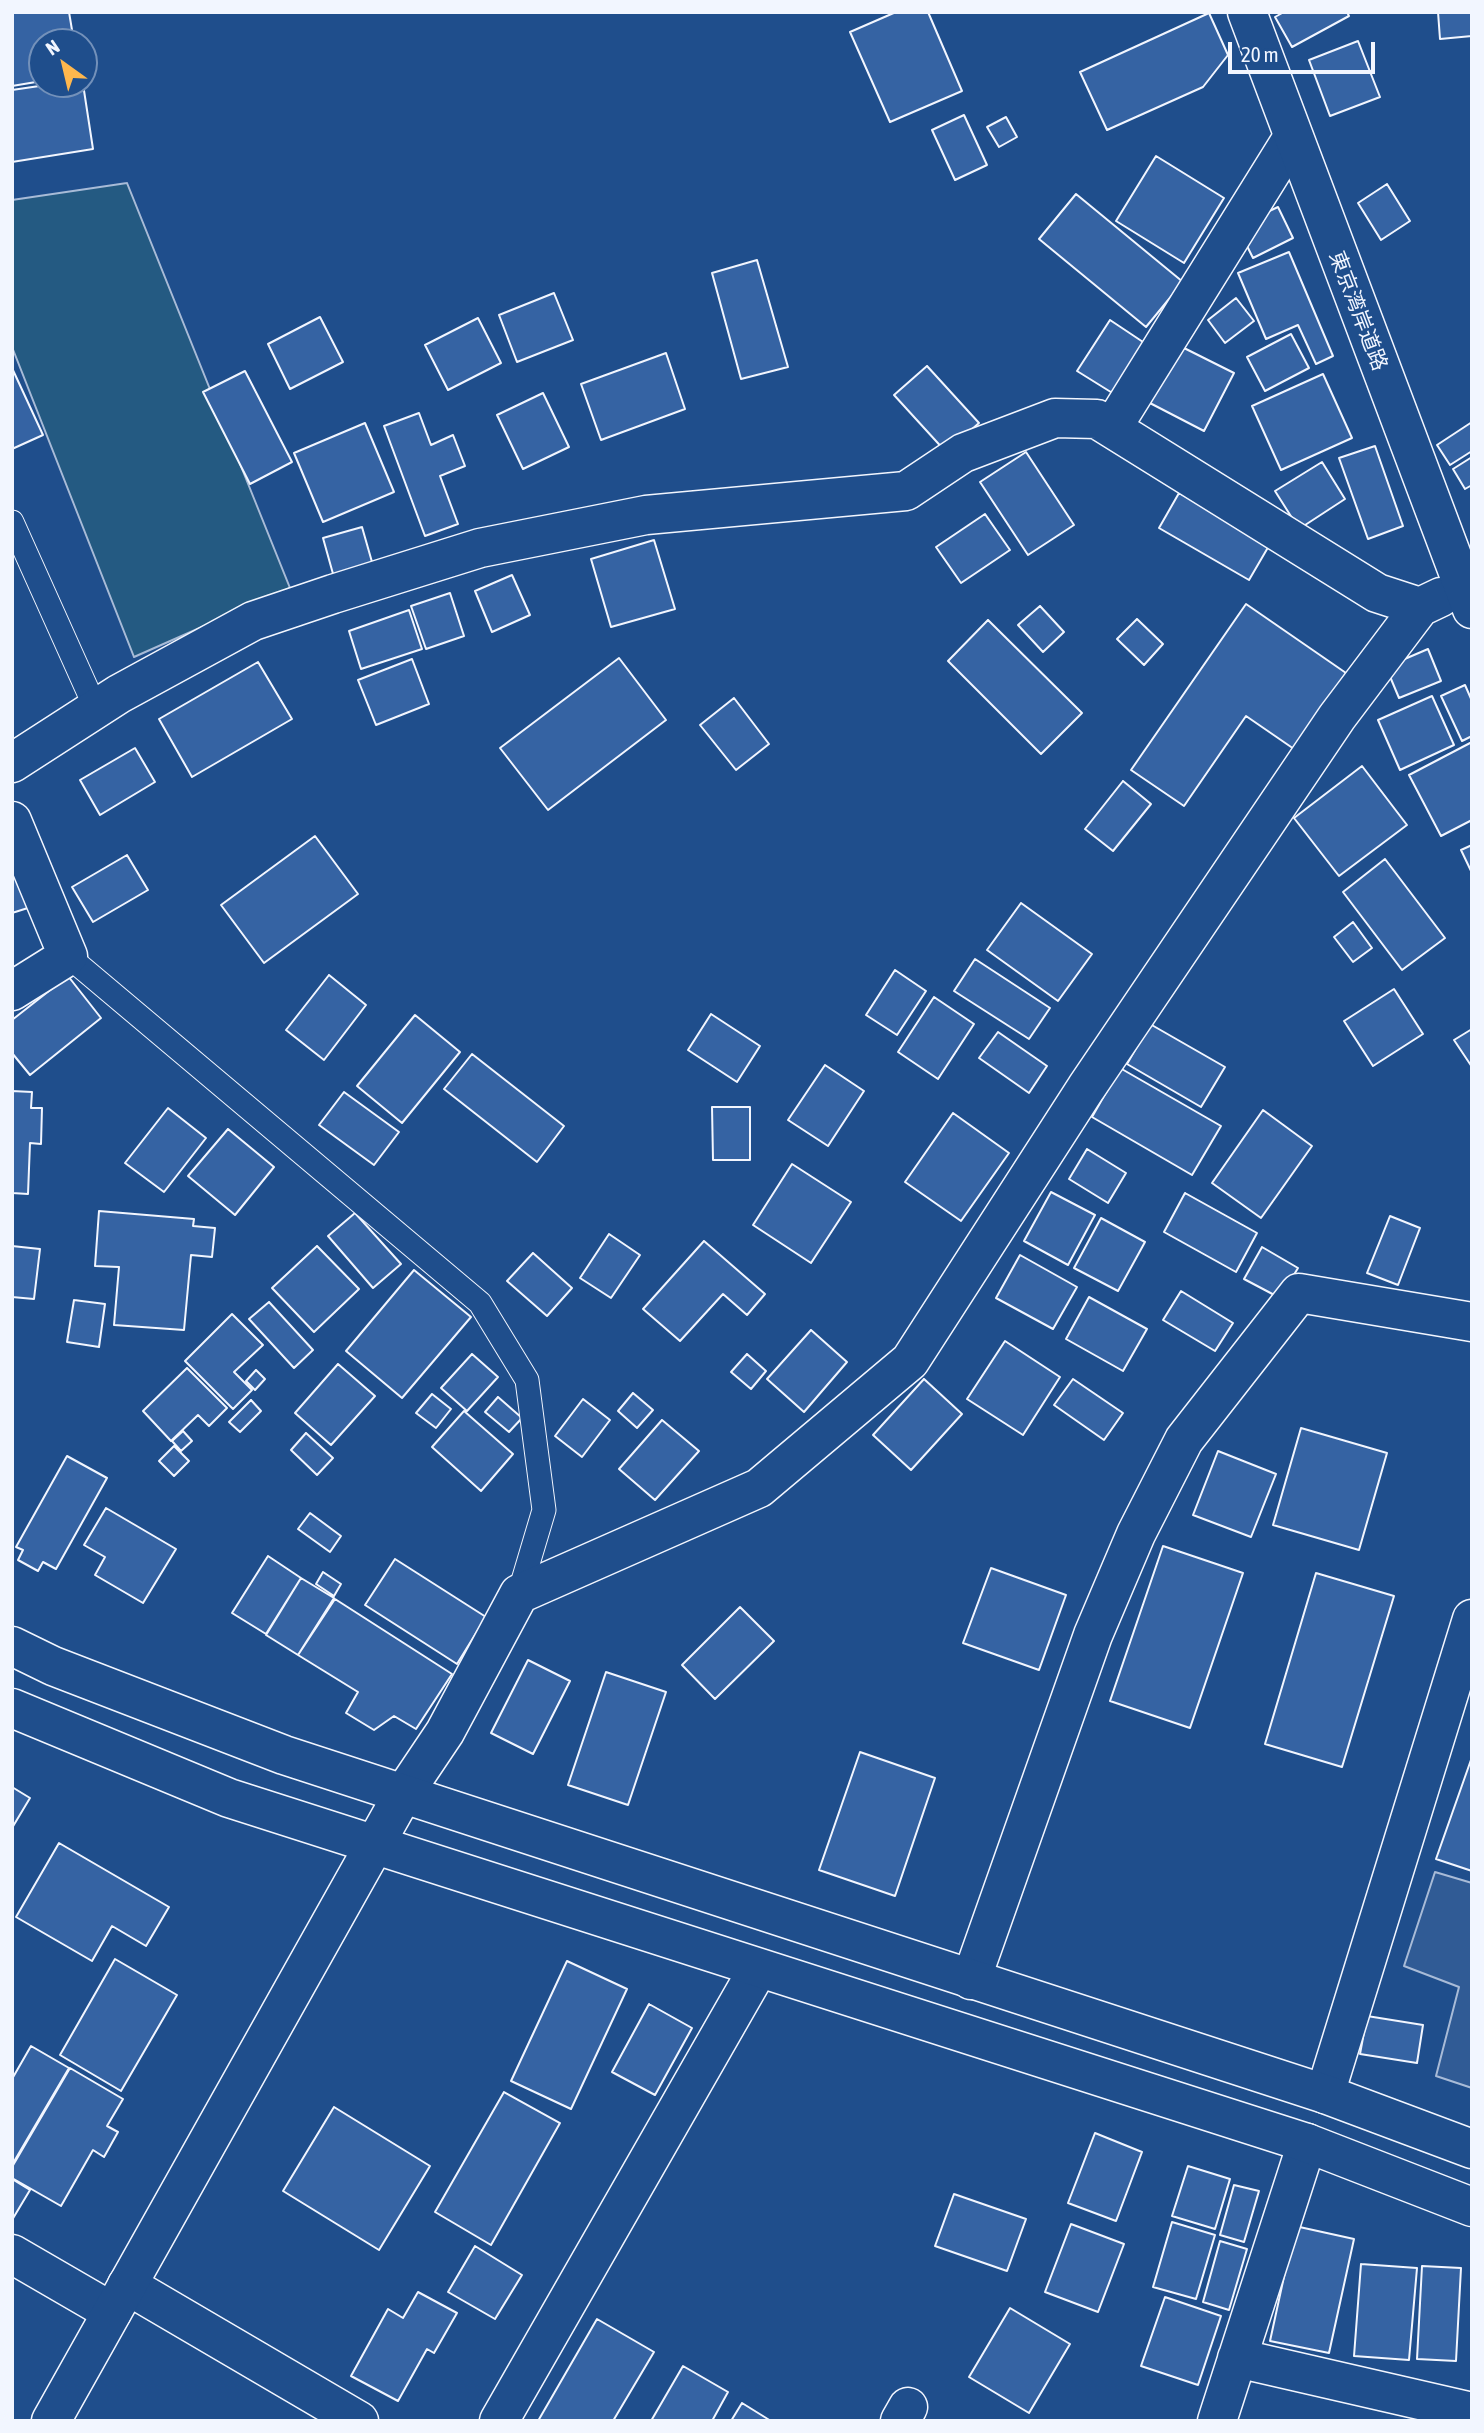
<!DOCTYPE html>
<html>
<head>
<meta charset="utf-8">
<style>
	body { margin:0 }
	#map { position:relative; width:1484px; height:2433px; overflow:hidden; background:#1f4e8c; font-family:"Asap Condensed",sans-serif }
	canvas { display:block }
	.frame { position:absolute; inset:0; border:14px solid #f2f6ff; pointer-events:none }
	.north { position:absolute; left:28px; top:28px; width:70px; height:70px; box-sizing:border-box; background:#1f4e8c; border:2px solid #7391ba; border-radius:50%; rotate:326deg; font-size:19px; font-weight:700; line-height:28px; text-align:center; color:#f2f6ff }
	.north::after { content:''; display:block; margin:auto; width:24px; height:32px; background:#ffb74d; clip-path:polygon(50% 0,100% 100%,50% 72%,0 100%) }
	.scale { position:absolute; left:1228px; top:42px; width:147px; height:32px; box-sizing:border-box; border:4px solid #f2f6ff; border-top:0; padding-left:9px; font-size:21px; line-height:24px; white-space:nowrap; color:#f2f6ff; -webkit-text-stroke:5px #1f4e8c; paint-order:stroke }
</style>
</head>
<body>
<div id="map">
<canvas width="1484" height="2433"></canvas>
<div class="frame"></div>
<div class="north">N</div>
<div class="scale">20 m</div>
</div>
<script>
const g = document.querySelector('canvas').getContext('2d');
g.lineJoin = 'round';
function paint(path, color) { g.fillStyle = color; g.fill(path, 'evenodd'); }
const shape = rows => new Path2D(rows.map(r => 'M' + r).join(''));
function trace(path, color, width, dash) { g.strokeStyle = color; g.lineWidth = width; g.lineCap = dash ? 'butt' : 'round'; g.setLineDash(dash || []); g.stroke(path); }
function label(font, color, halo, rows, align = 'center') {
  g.font = font + ' "Asap Condensed","Noto Sans JP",sans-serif'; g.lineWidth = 5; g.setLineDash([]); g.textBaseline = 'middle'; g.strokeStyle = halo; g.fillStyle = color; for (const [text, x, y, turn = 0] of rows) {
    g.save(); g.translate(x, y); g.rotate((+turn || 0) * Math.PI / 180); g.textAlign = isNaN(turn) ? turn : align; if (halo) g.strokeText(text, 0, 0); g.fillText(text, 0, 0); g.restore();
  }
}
const green = shape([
	[127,183,290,588,134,657,12,347,12,200,127,183]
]);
paint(green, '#245a82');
trace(green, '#a8bbd7', 2);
const parking = shape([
	[1435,1872,1472,1883,1472,2088,1436,2076,1459,1987,1404,1966,1435,1872]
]);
paint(parking, '#305b95');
trace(parking, '#a8bbd7', 2);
const building = shape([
	[12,12,69,12,74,42,42,42,42,81,12,86,12,12],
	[896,12,928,12,962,91,890,122,850,32,896,12],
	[1284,12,1347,12,1349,16,1292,47,1275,17,1284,12],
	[1438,12,1472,12,1472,36,1440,39,1438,12],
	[1209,13,1228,55,1203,87,1107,130,1080,72,1209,13],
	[1358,41,1380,97,1330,116,1309,60,1358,41],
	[53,84,83,84,93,149,12,162,12,90,53,84],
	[964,115,987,165,955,180,932,130,964,115],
	[1006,117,1017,137,999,147,987,127,1006,117],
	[1156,156,1224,198,1184,263,1116,221,1156,156],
	[1387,184,1410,221,1381,240,1358,203,1387,184],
	[1076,194,1183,282,1146,327,1039,239,1076,194],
	[1278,207,1293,238,1253,258,1237,226,1278,207],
	[1289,252,1333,356,1316,364,1298,325,1266,339,1238,273,1289,252],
	[757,260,788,367,741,379,712,273,757,260],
	[554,293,573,340,517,362,499,315,554,293],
	[1236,298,1254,321,1225,343,1208,320,1236,298],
	[320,317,343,362,290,389,268,344,320,317],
	[478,318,501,363,448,390,425,345,478,318],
	[1110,320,1146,344,1114,394,1077,371,1110,320],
	[1291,334,1309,368,1265,391,1247,357,1291,334],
	[1176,344,1234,373,1204,431,1146,401,1176,344],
	[666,353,685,409,601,440,581,384,666,353],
	[927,366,979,423,946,452,894,395,927,366],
	[12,368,43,435,12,449,12,368],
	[245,371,292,462,250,484,203,392,245,371],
	[1323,374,1352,438,1281,470,1252,406,1323,374],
	[543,393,569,447,523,469,497,415,543,393],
	[419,413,431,445,453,435,465,466,440,476,458,524,425,536,384,426,419,413],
	[1472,422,1472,451,1450,465,1437,445,1472,422],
	[365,423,394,492,323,522,294,453,365,423],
	[1375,446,1403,526,1368,539,1339,458,1375,446],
	[1026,452,1074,525,1028,555,980,482,1026,452],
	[1472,457,1472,485,1465,489,1453,469,1472,457],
	[1322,462,1345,499,1299,529,1275,491,1322,462],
	[1179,493,1270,544,1249,580,1159,528,1179,493],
	[985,514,1010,550,961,583,936,547,985,514],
	[362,527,374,569,335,581,323,538,362,527],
	[654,540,675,609,611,627,591,559,654,540],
	[512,575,530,615,492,632,475,591,512,575],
	[450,593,464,636,426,649,411,606,450,593],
	[1246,604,1346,673,1294,749,1246,716,1184,806,1131,770,1246,604],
	[1040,606,1064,632,1043,652,1018,625,1040,606],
	[409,610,422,649,361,669,349,631,409,610],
	[1137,619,1163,644,1144,665,1117,639,1137,619],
	[988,620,1082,713,1041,754,948,661,988,620],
	[1428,649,1441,681,1399,698,1386,667,1428,649],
	[619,658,666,720,548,810,500,748,619,658],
	[412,659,429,704,376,725,358,680,412,659],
	[258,662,292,719,192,777,159,719,258,662],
	[1465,685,1472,701,1472,736,1462,741,1441,696,1465,685],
	[1432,696,1454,745,1400,770,1378,720,1432,696],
	[734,698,769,744,736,770,700,725,734,698],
	[1472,742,1472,820,1441,836,1409,775,1472,742],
	[135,748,155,782,100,815,80,780,135,748],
	[1362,766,1407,825,1339,876,1294,818,1362,766],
	[1123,781,1151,804,1113,851,1085,829,1123,781],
	[315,836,358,894,264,963,221,905,315,836],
	[1472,845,1472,873,1461,850,1472,845],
	[127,855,148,890,93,922,72,887,127,855],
	[12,859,31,907,12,913,12,859],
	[1385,859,1445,938,1402,970,1343,892,1385,859],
	[1021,903,1092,954,1058,1001,987,950,1021,903],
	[1353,922,1372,948,1353,962,1334,937,1353,922],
	[975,959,1050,1008,1029,1039,954,991,975,959],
	[895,970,926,991,897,1035,866,1015,895,970],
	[329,975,366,1005,324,1060,286,1030,329,975],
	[68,976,101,1018,30,1075,12,1053,12,1020,68,976],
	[1394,989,1423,1034,1373,1066,1344,1021,1394,989],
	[934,997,974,1024,938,1079,898,1052,934,997],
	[711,1014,760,1046,737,1082,688,1050,711,1014],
	[415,1015,460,1052,402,1123,357,1086,415,1015],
	[1150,1024,1225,1067,1201,1107,1127,1064,1150,1024],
	[1472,1029,1472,1067,1454,1040,1472,1029],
	[998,1032,1047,1066,1029,1093,979,1058,998,1032],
	[472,1054,564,1126,537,1162,444,1089,472,1054],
	[825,1065,864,1091,828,1146,788,1120,825,1065],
	[1120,1068,1221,1126,1192,1175,1092,1117,1120,1068],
	[12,1091,32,1092,31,1108,42,1108,41,1144,30,1143,28,1194,12,1193,12,1091],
	[344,1092,399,1132,374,1165,319,1125,344,1092],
	[712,1107,750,1107,750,1160,713,1160,712,1107],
	[168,1108,206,1138,164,1192,125,1163,168,1108],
	[1263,1110,1312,1146,1261,1218,1212,1183,1263,1110],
	[953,1113,1009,1153,961,1221,905,1182,953,1113],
	[228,1129,274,1167,235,1215,188,1176,228,1129],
	[1087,1149,1126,1173,1108,1203,1069,1179,1087,1149],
	[792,1164,851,1202,811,1263,753,1225,792,1164],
	[1051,1192,1095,1215,1068,1265,1024,1241,1051,1192],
	[1185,1193,1257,1233,1236,1272,1164,1232,1185,1193],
	[99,1211,194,1219,193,1226,215,1228,212,1257,191,1255,184,1330,114,1325,119,1267,95,1266,99,1211],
	[355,1213,401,1264,373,1288,328,1236,355,1213],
	[1390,1216,1420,1228,1398,1285,1367,1273,1390,1216],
	[1101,1218,1145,1242,1118,1291,1074,1268,1101,1218],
	[609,1234,640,1255,611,1298,580,1278,609,1234],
	[704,1241,765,1294,747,1315,723,1294,680,1341,643,1309,704,1241],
	[12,1246,40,1249,34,1299,12,1297,12,1246],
	[317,1246,359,1289,314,1332,272,1288,317,1246],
	[1262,1247,1298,1268,1280,1298,1244,1279,1262,1247],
	[533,1253,572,1288,547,1316,507,1281,533,1253],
	[1020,1255,1077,1287,1053,1329,996,1298,1020,1255],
	[414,1270,471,1317,402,1398,346,1351,414,1270],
	[1181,1291,1233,1323,1215,1351,1163,1320,1181,1291],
	[1089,1297,1147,1329,1123,1371,1066,1339,1089,1297],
	[74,1300,105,1304,99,1347,67,1342,74,1300],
	[269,1302,313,1350,294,1368,249,1319,269,1302],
	[232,1314,263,1345,234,1372,252,1390,233,1409,185,1361,232,1314],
	[811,1330,847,1362,804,1412,767,1379,811,1330],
	[1005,1341,1060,1377,1023,1435,967,1399,1005,1341],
	[472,1354,498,1377,467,1411,441,1388,472,1354],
	[747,1354,766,1371,751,1389,731,1372,747,1354],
	[338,1364,375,1396,331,1445,295,1413,338,1364],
	[187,1368,227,1408,209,1426,198,1415,171,1441,143,1411,187,1368],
	[256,1370,265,1379,255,1390,246,1381,256,1370],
	[924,1379,962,1414,911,1470,873,1435,924,1379],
	[1073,1379,1123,1413,1104,1440,1054,1405,1073,1379],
	[633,1393,653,1410,637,1428,618,1411,633,1393],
	[432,1394,451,1409,436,1428,416,1413,432,1394],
	[498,1397,522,1418,509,1432,485,1412,498,1397],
	[583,1399,610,1420,582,1457,555,1436,583,1399],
	[251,1400,261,1411,240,1432,229,1422,251,1400],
	[464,1411,513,1454,481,1491,432,1447,464,1411],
	[662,1420,699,1451,655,1500,619,1469,662,1420],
	[1301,1428,1387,1453,1359,1550,1273,1525,1301,1428],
	[183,1431,192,1441,181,1451,172,1441,183,1431],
	[306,1433,333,1458,317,1475,291,1450,306,1433],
	[174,1446,189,1461,174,1476,159,1461,174,1446],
	[1218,1451,1276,1474,1251,1537,1193,1515,1218,1451],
	[67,1456,107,1478,56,1569,43,1562,38,1571,18,1560,23,1550,16,1547,67,1456],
	[106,1508,176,1549,143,1603,95,1575,105,1557,84,1545,106,1508],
	[310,1513,341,1536,330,1552,298,1529,310,1513],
	[1163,1546,1243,1573,1190,1728,1110,1701,1163,1546],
	[268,1556,301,1578,266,1634,232,1613,268,1556],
	[395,1559,486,1617,457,1664,365,1605,395,1559],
	[991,1568,1066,1595,1039,1670,963,1643,991,1568],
	[323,1572,341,1584,334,1596,316,1584,323,1572],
	[1316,1573,1394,1596,1342,1767,1265,1744,1316,1573],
	[301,1578,334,1598,298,1655,266,1635,301,1578],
	[335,1599,452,1674,416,1729,394,1716,374,1730,346,1713,358,1692,298,1655,335,1599],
	[740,1607,774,1641,715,1699,682,1665,740,1607],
	[528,1660,570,1681,533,1754,491,1733,528,1660],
	[606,1672,666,1692,628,1805,568,1785,606,1672],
	[860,1752,935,1778,895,1896,819,1870,860,1752],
	[1472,1757,1472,1871,1436,1859,1472,1757],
	[12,1787,30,1798,12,1828,12,1787],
	[59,1843,169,1907,146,1946,112,1926,92,1961,16,1917,59,1843],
	[115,1959,177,1995,121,2091,60,2055,115,1959],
	[567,1961,627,1989,571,2109,511,2081,567,1961],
	[649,2004,692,2028,655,2095,612,2072,649,2004],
	[1367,2016,1423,2025,1417,2063,1360,2054,1367,2016],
	[31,2046,69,2068,12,2165,12,2079,31,2046],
	[70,2068,123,2099,107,2126,118,2132,104,2157,93,2150,61,2206,12,2178,12,2167,70,2068],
	[504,2092,560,2123,491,2245,435,2212,504,2092],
	[334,2107,430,2166,379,2250,283,2191,334,2107],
	[1095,2133,1142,2152,1116,2221,1068,2203,1095,2133],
	[1188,2166,1230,2179,1215,2229,1172,2216,1188,2166],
	[12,2179,30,2190,12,2220,12,2179],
	[1234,2185,1259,2191,1244,2242,1220,2235,1234,2185],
	[954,2194,1026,2219,1007,2271,935,2246,954,2194],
	[1172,2222,1215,2235,1196,2299,1153,2287,1172,2222],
	[1071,2224,1124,2244,1098,2312,1045,2292,1071,2224],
	[1295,2226,1354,2239,1329,2353,1270,2341,1295,2226],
	[1220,2241,1247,2249,1229,2310,1203,2302,1220,2241],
	[475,2246,522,2275,495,2319,448,2292,475,2246],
	[1361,2264,1417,2268,1409,2360,1354,2356,1361,2264],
	[1422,2266,1461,2268,1456,2361,1417,2359,1422,2266],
	[418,2292,457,2313,434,2353,427,2349,398,2401,351,2376,388,2309,403,2318,418,2292],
	[1165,2297,1221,2316,1198,2385,1141,2366,1165,2297],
	[1010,2308,1070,2344,1029,2413,969,2377,1010,2308],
	[597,2319,654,2352,613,2421,538,2421,597,2319],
	[683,2366,728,2392,712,2421,651,2421,683,2366],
	[742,2403,771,2421,731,2421,742,2403]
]);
paint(building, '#3563a3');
trace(building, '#f2f6ff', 2);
const lane = shape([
	[12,522,96,709],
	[68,956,480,1303,527,1380,544,1510,519,1594]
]);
const street = shape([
	[1112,428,1293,137],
	[12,763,119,694,253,621,333,594,480,548,646,515,906,491,963,453,1055,418,1097,419,1377,593,1420,607,1441,597],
	[12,821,68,956,12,991],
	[402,1796,445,1732,519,1594,759,1488,910,1361,1086,1088,1337,717,1420,607],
	[971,1980,1093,1635,1136,1534,1184,1440,1299,1293,1472,1322],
	[1325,2094,1472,1619],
	[12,2254,112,2312],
	[127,2285,359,2421],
	[1237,2358,1472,2412],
	[499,2421,758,1969],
	[900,2421,908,2407],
	[1217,2421,1307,2143]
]);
const secondary = shape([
	[12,1646,53,1666,284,1755,1325,2094,1472,2149],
	[12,1708,229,1798,1307,2143,1472,2207],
	[51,2421,402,1796]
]);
const highway = shape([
	[1247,12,1472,609]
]);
trace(lane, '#f2f6ff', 25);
trace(street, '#f2f6ff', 41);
trace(secondary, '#f2f6ff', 41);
trace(highway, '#f2f6ff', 41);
trace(lane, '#1f4e8c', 23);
trace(street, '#1f4e8c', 38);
trace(secondary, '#1f4e8c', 38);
trace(highway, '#1f4e8c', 38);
label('21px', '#f2f6ff', '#1f4e8c', [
	["東京湾岸道路",1358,311,69]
]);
</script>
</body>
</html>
